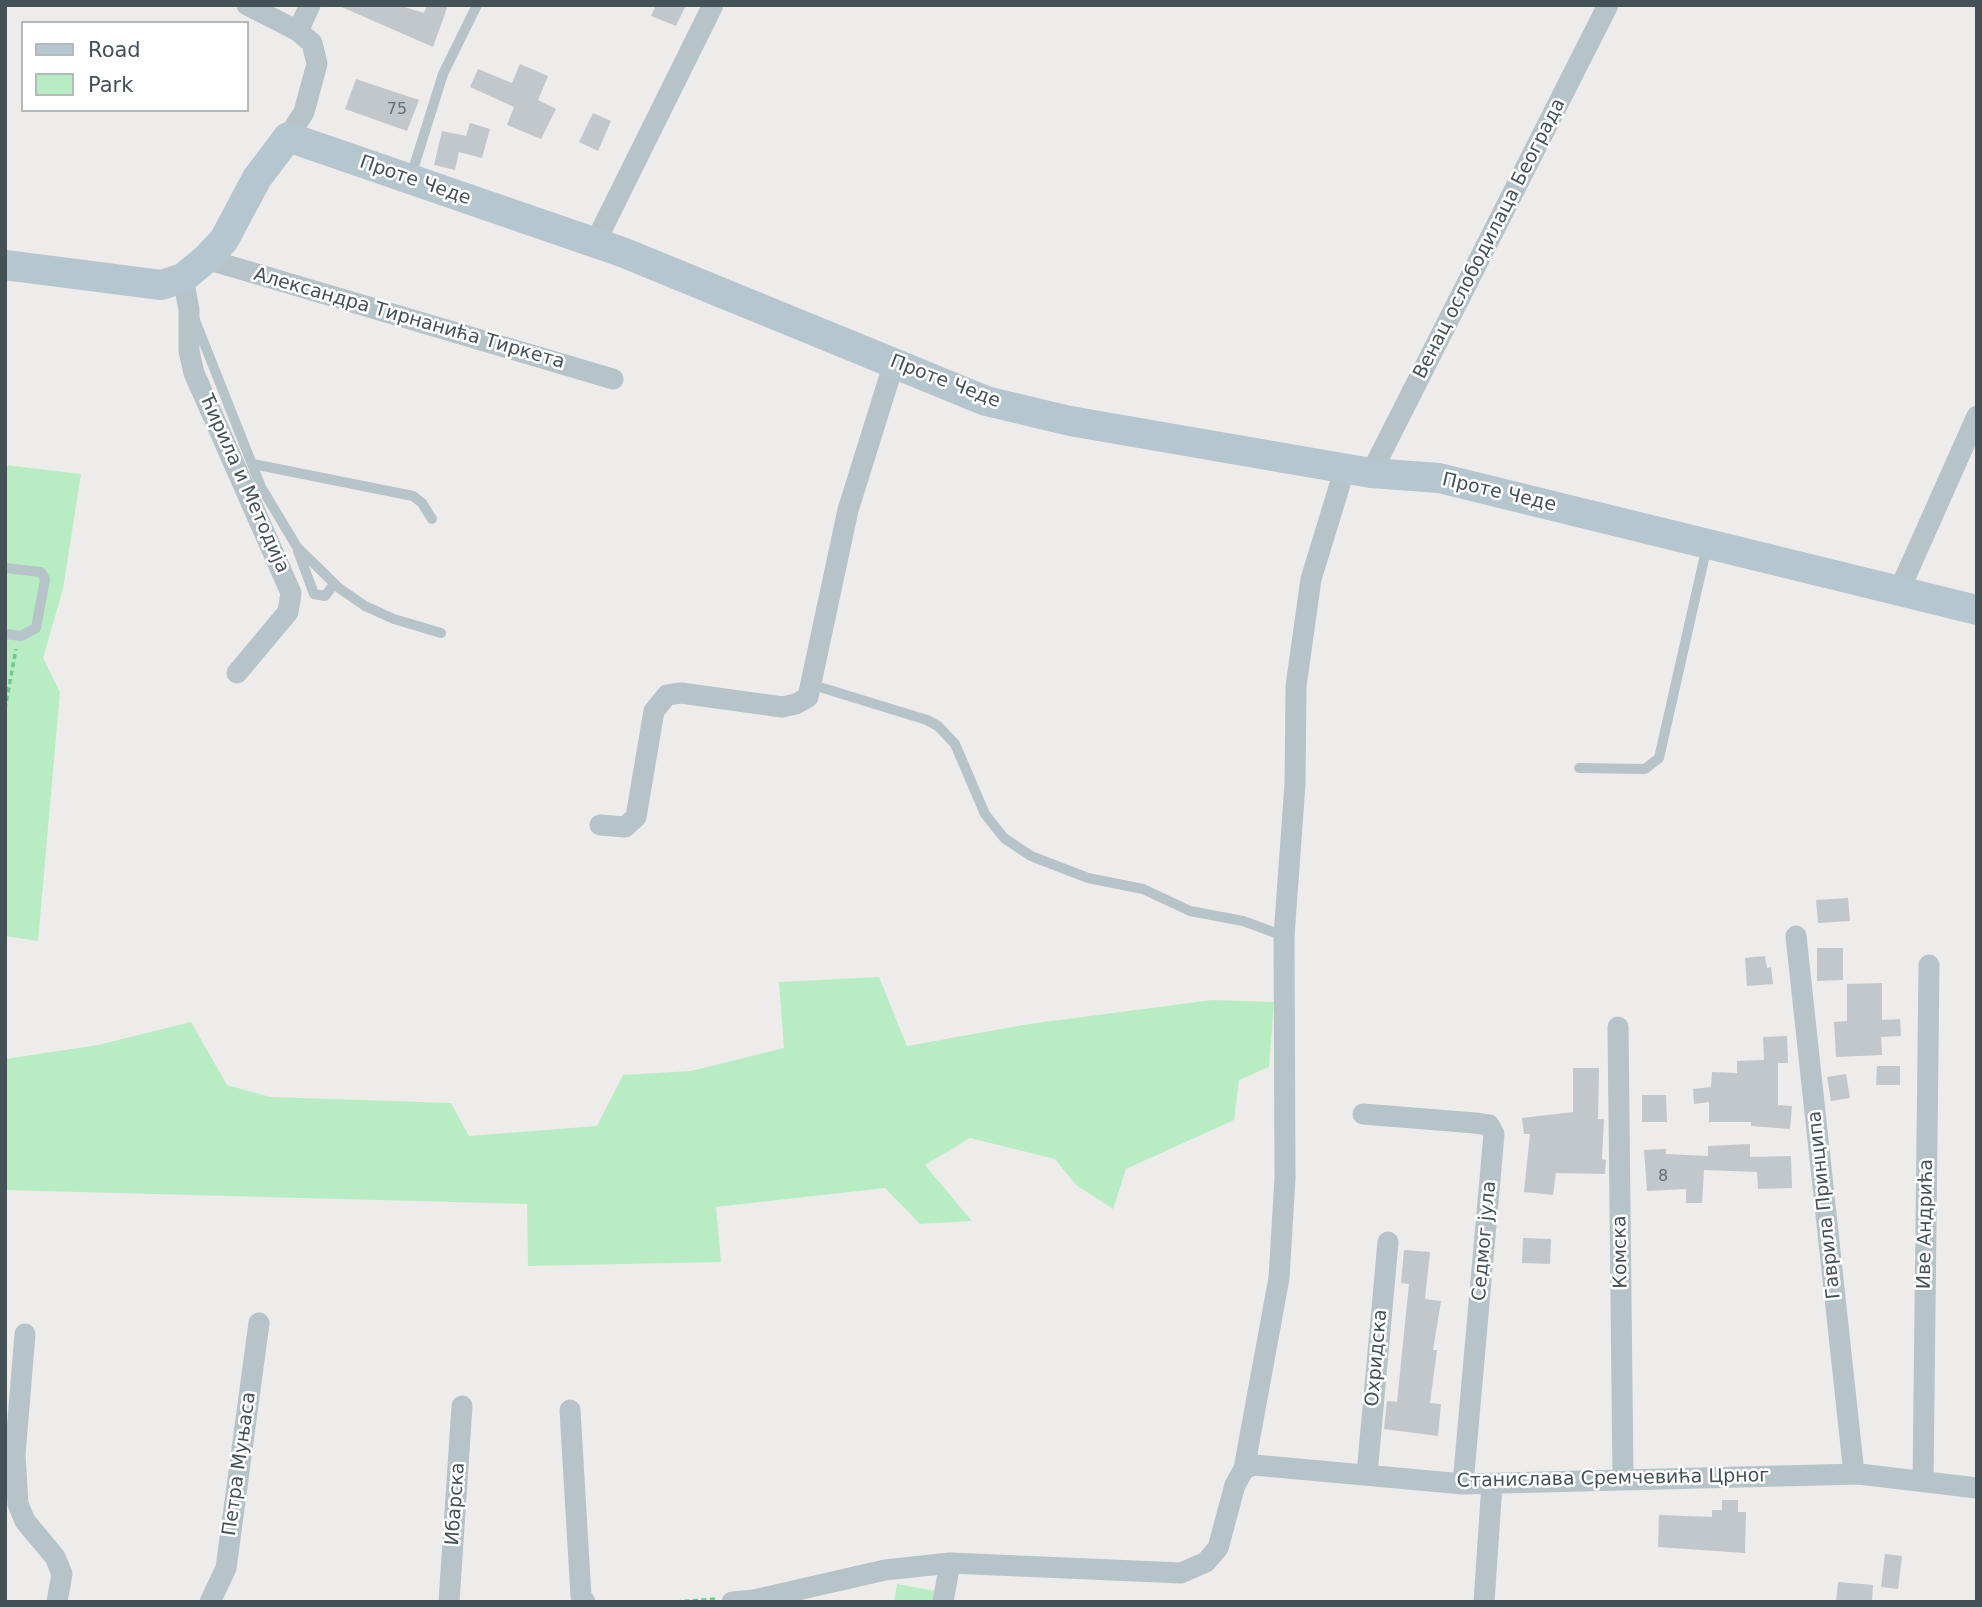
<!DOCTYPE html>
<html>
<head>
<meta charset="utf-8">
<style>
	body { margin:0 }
	#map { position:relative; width:1982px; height:1607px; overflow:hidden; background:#eeebeb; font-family:"DejaVu Sans",sans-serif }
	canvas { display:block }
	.frame { position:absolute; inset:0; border:7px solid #445258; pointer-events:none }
	.legend { position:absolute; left:21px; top:21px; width:228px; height:91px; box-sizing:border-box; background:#fff; border:2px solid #b4babc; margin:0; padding:9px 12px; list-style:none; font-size:21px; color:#445258 }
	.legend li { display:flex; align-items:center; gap:14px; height:35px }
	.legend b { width:35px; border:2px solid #b4babc }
</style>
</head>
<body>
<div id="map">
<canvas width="1982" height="1607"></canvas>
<div class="frame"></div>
<ul class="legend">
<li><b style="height:9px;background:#b6c6ce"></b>Road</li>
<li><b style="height:19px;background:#b8edc3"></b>Park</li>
</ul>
</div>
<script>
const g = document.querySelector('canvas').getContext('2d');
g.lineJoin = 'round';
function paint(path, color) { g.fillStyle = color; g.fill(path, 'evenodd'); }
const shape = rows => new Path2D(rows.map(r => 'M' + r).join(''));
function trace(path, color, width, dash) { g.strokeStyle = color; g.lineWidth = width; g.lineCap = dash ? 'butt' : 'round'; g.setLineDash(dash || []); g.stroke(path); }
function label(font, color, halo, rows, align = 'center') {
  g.font = font + ' "DejaVu Sans",sans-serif'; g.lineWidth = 5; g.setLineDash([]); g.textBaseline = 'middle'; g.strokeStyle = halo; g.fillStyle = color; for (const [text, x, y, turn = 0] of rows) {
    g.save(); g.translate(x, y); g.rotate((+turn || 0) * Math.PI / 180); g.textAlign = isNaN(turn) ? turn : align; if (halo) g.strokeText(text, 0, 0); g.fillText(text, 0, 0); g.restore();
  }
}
paint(shape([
	[5,465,81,474,63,589,43,658,60,692,38,941,5,936],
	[879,977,907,1046,1029,1024,1212,1000,1274,1002,1269,1067,1239,1080,1234,1120,1126,1169,1113,1209,1076,1185,1055,1159,970,1138,925,1165,972,1221,920,1224,885,1188,716,1207,721,1262,528,1266,527,1204,5,1190,5,1059,98,1045,191,1022,227,1085,270,1097,451,1103,469,1136,597,1126,623,1075,691,1071,784,1048,779,982],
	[897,1584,936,1591,934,1602,894,1602]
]), '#b8edc3');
paint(shape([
	[337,5,398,5,424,13,427,5,448,5,433,47],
	[656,5,686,5,676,26,651,16],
	[520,64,548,76,538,100,556,109,541,139,507,125,514,107,470,87,478,69,512,83],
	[356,79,419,100,407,131,345,109],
	[593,113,611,121,598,151,579,142],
	[470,123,490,129,482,158,459,152,455,170,434,165,442,131,466,136],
	[1848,898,1850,921,1818,923,1816,900],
	[1817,948,1843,948,1843,980,1817,981],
	[1765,956,1767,968,1771,967,1773,984,1747,986,1745,958],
	[1882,983,1882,1020,1900,1019,1901,1036,1881,1037,1882,1055,1836,1057,1834,1022,1847,1021,1847,984],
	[1787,1036,1788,1063,1778,1063,1778,1105,1792,1106,1790,1129,1751,1126,1751,1122,1709,1122,1709,1102,1694,1104,1693,1089,1711,1087,1712,1072,1737,1073,1737,1061,1764,1060,1763,1037],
	[1877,1066,1900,1066,1900,1085,1876,1085],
	[1573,1068,1599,1068,1598,1119,1604,1119,1602,1159,1606,1160,1605,1174,1556,1173,1553,1195,1524,1192,1530,1134,1524,1134,1522,1118,1573,1112],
	[1846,1074,1850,1098,1831,1101,1827,1077],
	[1642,1095,1666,1095,1667,1122,1642,1122],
	[1750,1144,1750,1157,1791,1156,1792,1188,1758,1189,1757,1172,1704,1170,1702,1203,1686,1203,1686,1189,1647,1191,1644,1150,1666,1149,1666,1154,1708,1156,1708,1146],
	[1523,1238,1551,1239,1550,1264,1522,1263],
	[1404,1250,1430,1252,1425,1299,1441,1301,1433,1350,1437,1350,1430,1403,1441,1404,1438,1436,1384,1429,1387,1401,1397,1402,1409,1284,1401,1283],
	[1722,1500,1738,1500,1738,1512,1746,1512,1745,1553,1658,1547,1659,1515,1712,1517,1712,1510,1722,1510],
	[1885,1554,1902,1556,1898,1589,1881,1587],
	[1838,1582,1873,1585,1872,1602,1836,1602]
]), '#c2c7cb');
trace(shape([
	[5,709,16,649],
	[676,1602,715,1599]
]), '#71ca8e', 3.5, [5, 3.5]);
trace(shape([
	[411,176,443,74,477,5],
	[193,315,261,487,297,547,339,588,365,606,394,619,441,633],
	[253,464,413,496,422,503,432,519],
	[298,551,314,594,325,596,334,584],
	[5,568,41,572,45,579,36,628,21,636,5,634],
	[813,685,927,720,938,726,955,744,985,814,1004,838,1031,856,1088,878,1143,889,1190,911,1243,921,1284,936],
	[1579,768,1645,769,1659,758,1707,546]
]), '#b6c3c8', 10);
trace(shape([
	[247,5,298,31,312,43,317,64,304,112,288,137],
	[298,31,310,5],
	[595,243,713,5],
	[206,259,613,379],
	[183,278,189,310,189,351,194,373,291,593,288,612,237,673],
	[1371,473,1608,5],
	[1899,591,1977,416],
	[600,825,625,827,636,817,654,711,667,695,681,693,782,707,796,704,808,697,848,510,894,363],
	[1796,936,1854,1474],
	[1618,1027,1623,1478],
	[1363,1114,1475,1123,1489,1125,1494,1134,1463,1484],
	[25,1334,15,1455,18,1504,25,1521,55,1557,62,1574,57,1602],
	[570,1410,581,1596,585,1602],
	[1244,1469,1279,1278,1285,1178,1284,936,1295,784,1296,686,1311,579,1345,468],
	[1367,1474,1388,1242],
	[1923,1482,1929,965],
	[210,1602,226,1568,259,1323],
	[449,1602,462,1406],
	[732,1602,754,1600,885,1570,950,1563,1181,1573,1206,1562,1218,1548,1235,1485,1244,1469,1254,1465,1463,1484,1859,1474,1977,1488],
	[943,1602,950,1563],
	[1484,1602,1492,1484]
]), '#b6c3c8', 21);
trace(shape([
	[5,265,161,285,183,278,206,259,224,240,257,178,288,137,622,252,986,401,1070,421,1371,473,1439,478,1977,610]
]), '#b6c6ce', 30);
label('16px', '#646f75', null, [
	["75",397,110],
	["8",1663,1177]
]);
label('19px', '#445258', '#fff', [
	["Проте Чеде",415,181,19],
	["Венац ослободилаца Београда",1490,239,-63],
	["Александра Тирнанића Тиркета",409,319,16],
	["Проте Чеде",945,382,21],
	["Ћирила и Методија",244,484,66],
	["Проте Чеде",1499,493,13],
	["Гаврила Принципа",1825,1205,-96],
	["Иве Андрића",1926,1224,-89],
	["Седмог јула",1485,1241,-85],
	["Комска",1621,1252,-91],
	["Охридска",1377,1358,-85],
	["Петра Муњаса",240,1464,-82],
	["Станислава Сремчевића Црног",1613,1479,-1],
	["Ибарска",456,1504,-86]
]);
</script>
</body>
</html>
